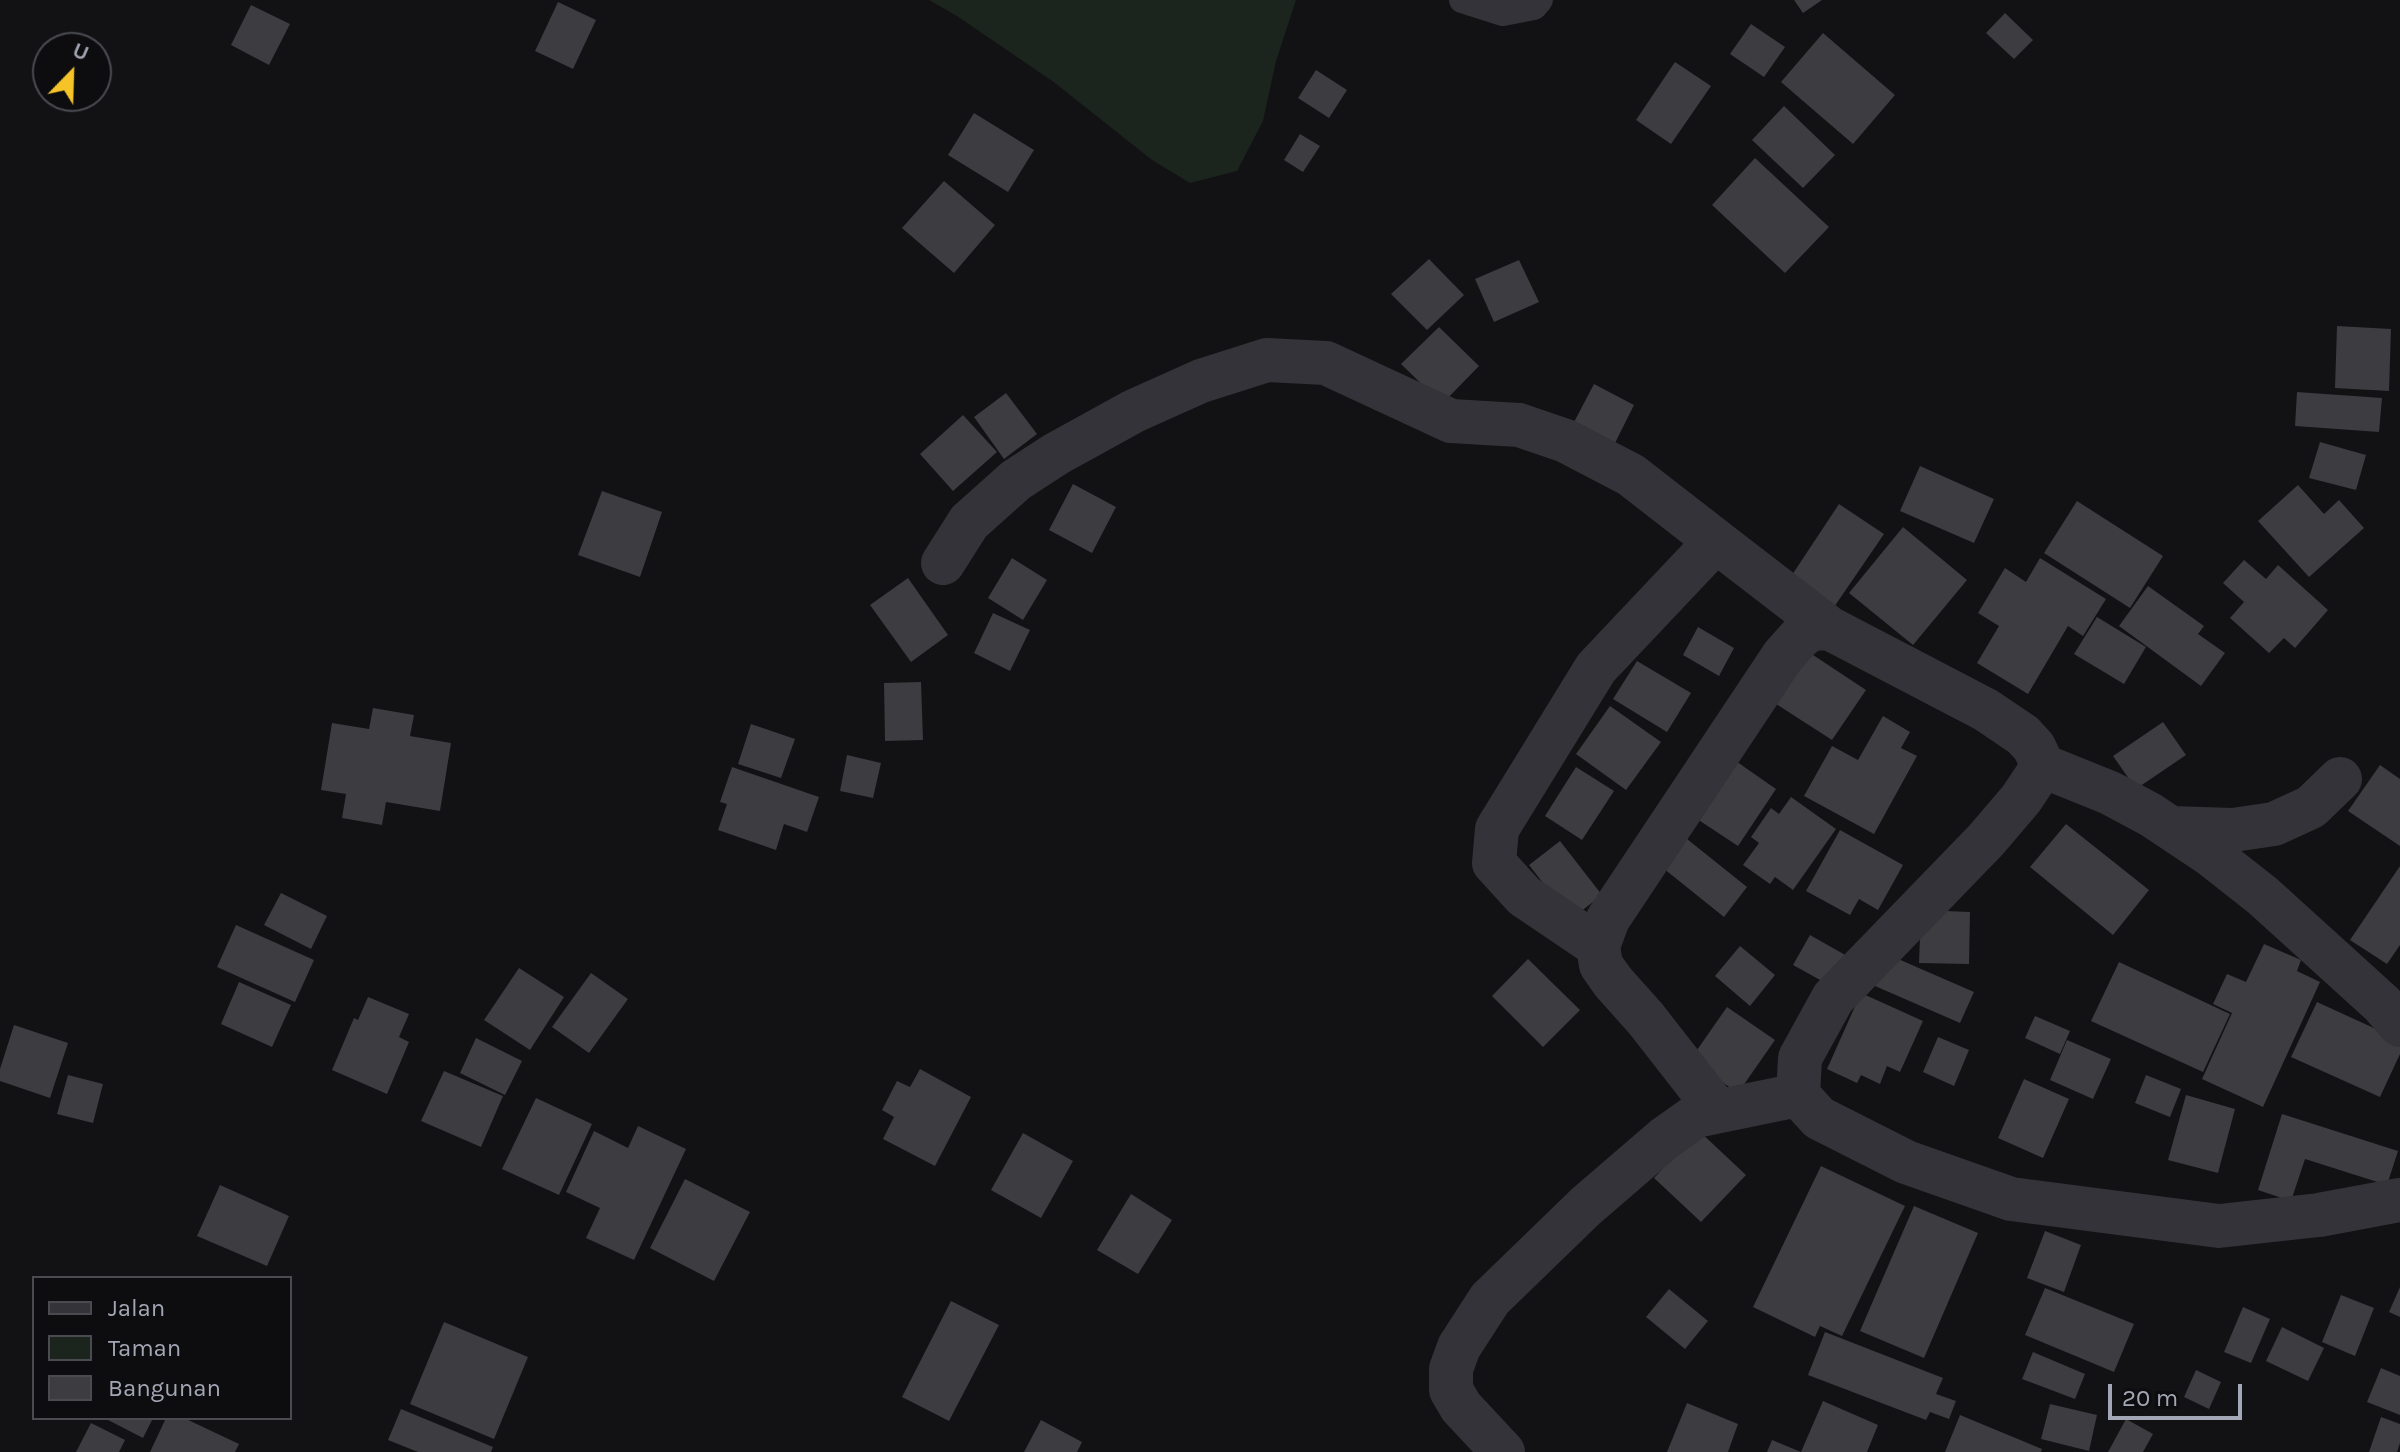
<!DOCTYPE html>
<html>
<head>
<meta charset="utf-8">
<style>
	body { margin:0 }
	#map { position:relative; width:2400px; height:1452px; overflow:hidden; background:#121214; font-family:Karla,sans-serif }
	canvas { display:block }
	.legend { position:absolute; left:32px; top:1276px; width:260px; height:144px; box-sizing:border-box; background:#0d0d0f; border:2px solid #494b51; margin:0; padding:10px 14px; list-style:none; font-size:24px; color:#a3a7b5 }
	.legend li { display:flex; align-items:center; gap:16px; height:40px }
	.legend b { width:40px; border:2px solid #494b51 }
	.north { position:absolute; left:32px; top:32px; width:80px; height:80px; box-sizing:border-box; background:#0d0d0f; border:2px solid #494b51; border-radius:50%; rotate:23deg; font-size:22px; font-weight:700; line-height:32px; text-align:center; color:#a3a7b5 }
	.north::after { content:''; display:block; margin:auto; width:28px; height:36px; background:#f6c427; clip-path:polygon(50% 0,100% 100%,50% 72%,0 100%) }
	.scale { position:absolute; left:2108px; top:1384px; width:134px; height:36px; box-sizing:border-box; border:4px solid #a3a7b5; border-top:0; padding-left:10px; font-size:24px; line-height:28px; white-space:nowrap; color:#a3a7b5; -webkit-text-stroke:6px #0d0d0f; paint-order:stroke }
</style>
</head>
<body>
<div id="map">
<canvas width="2400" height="1452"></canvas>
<ul class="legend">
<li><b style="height:10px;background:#333339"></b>Jalan</li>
<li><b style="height:22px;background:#1c241e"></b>Taman</li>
<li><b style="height:22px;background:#3c3c41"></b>Bangunan</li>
</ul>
<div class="north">U</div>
<div class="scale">20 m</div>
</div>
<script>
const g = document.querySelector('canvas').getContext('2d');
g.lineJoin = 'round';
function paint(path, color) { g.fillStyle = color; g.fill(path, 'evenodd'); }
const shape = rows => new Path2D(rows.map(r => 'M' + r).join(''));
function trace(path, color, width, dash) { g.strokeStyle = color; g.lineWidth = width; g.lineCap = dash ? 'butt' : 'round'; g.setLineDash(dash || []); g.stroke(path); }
paint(shape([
	[929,0,1296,0,1276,61,1263,121,1237,171,1190,183,1152,160,1055,83,957,16]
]), '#1c241e');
paint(shape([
	[1794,0,1822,0,1803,13],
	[558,2,596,20,573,69,535,51],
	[251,5,290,24,269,65,231,45],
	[2005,13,2033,40,2014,59,1986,33],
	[1751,24,1785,47,1764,77,1730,54],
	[1823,33,1895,95,1853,144,1781,82],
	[1675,62,1711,86,1671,144,1636,120],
	[1316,70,1347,90,1329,118,1298,98],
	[1784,106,1835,155,1803,188,1752,140],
	[974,113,1034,150,1008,192,948,155],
	[1300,134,1320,146,1303,172,1284,160],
	[1755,158,1829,227,1785,273,1712,205],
	[944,181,995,225,954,273,902,228],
	[1429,259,1464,295,1427,330,1391,294],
	[1519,260,1539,302,1494,322,1475,279],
	[2337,326,2391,329,2389,391,2335,388],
	[1439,327,1479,366,1442,404,1401,364],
	[1594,384,1634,405,1613,447,1572,426],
	[2297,392,2382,398,2379,432,2295,426],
	[1006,393,1037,434,1004,459,974,417],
	[963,415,997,452,953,491,920,454],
	[2320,442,2366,455,2356,490,2309,478],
	[1920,466,1994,499,1974,543,1900,511],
	[1073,484,1116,507,1092,553,1049,530],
	[2298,485,2324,514,2339,500,2364,528,2309,577,2258,521],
	[602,491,662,512,640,577,578,555],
	[2077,501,2163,556,2130,608,2044,553],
	[1839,504,1884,534,1832,610,1788,581],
	[1903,527,1967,580,1913,645,1849,593],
	[1012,558,1047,580,1023,620,988,598],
	[2040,558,2106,599,2083,636,2068,626,2028,694,1977,663,1999,626,1978,613,2005,568,2026,582],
	[2244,560,2266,579,2278,565,2328,610,2295,648,2284,638,2269,653,2230,618,2244,602,2223,583],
	[908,578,948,635,911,662,870,605],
	[2148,586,2204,626,2198,634,2225,653,2201,686,2119,626],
	[993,613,1030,630,1010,671,974,653],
	[2097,617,2146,647,2124,684,2074,654],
	[1698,627,1734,648,1719,676,1683,655],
	[1804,649,1866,690,1832,740,1770,700],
	[1637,661,1691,693,1667,732,1613,699],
	[921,682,923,740,885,741,884,683],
	[1610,706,1661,742,1626,790,1576,754],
	[373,708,414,715,410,736,451,743,440,811,386,802,382,825,342,818,346,794,321,790,332,723,369,729],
	[1883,716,1910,732,1901,748,1917,756,1874,834,1804,796,1832,746,1858,760],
	[2163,722,2186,755,2136,789,2113,756],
	[751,724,795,739,781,778,738,764],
	[847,755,881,763,873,798,840,791],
	[1730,757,1776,789,1738,846,1691,815],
	[2380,765,2400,779,2400,846,2348,811],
	[732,767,819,797,807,832,784,824,776,850,718,830,727,804,720,802],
	[1576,767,1614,791,1582,840,1545,816],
	[1791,797,1836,829,1793,890,1775,877,1770,884,1743,865,1759,843,1751,837,1771,808,1779,814],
	[2066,824,2149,890,2113,935,2030,867],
	[1840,830,1903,865,1878,910,1859,899,1850,915,1806,891],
	[1677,831,1747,887,1724,917,1653,860],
	[1560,841,1602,895,1571,919,1529,865],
	[2400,866,2400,945,2387,964,2350,940],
	[281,893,327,916,311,949,264,925],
	[1921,910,1970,912,1969,964,1919,963],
	[236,925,314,960,295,1002,217,967],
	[1810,935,1847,956,1831,986,1793,965],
	[2264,944,2301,960,2297,971,2320,982,2263,1107,2202,1079,2232,1013,2213,1004,2227,974,2246,982],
	[1740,946,1775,975,1750,1006,1715,976],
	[1889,955,1974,992,1960,1023,1875,986],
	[1528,959,1580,1010,1543,1047,1492,996],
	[2119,962,2230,1014,2203,1072,2091,1021],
	[519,968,564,997,530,1050,484,1020],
	[591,973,628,999,589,1053,552,1027],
	[239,982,291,1005,272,1047,221,1024],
	[1861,993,1923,1021,1900,1072,1887,1066,1880,1084,1861,1075,1857,1083,1827,1069],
	[368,997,409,1014,399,1037,409,1042,387,1094,332,1070,354,1018,358,1020],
	[2317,1002,2400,1040,2400,1054,2380,1097,2291,1057],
	[1727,1007,1775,1040,1738,1093,1690,1060],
	[2035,1016,2070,1031,2060,1054,2025,1038],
	[14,1025,68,1043,50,1098,0,1081,0,1069],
	[1938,1037,1969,1050,1954,1086,1923,1072],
	[476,1038,522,1061,505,1095,460,1073],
	[2067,1040,2111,1059,2093,1099,2050,1080],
	[920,1069,971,1097,935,1166,883,1139,894,1117,882,1110,897,1081,910,1087],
	[444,1071,503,1096,481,1147,421,1121],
	[68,1075,103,1084,93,1123,57,1114],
	[2146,1075,2181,1089,2170,1117,2135,1103],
	[2024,1079,2069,1099,2043,1158,1998,1138],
	[2186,1095,2235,1109,2218,1173,2168,1160],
	[536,1098,592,1124,559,1195,502,1169],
	[2282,1114,2398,1151,2387,1185,2305,1159,2291,1201,2258,1190],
	[638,1126,686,1149,634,1260,586,1238,600,1208,566,1192,594,1131,628,1148],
	[1698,1130,1746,1175,1701,1222,1654,1178],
	[1023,1133,1073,1161,1041,1218,991,1190],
	[1821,1166,1905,1206,1842,1336,1820,1326,1815,1337,1753,1307],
	[685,1179,750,1212,714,1281,650,1248],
	[220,1185,289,1216,267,1266,197,1236],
	[1131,1194,1172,1220,1138,1274,1097,1250],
	[1914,1206,1978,1233,1924,1358,1860,1331],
	[2045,1231,2081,1245,2064,1292,2027,1278],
	[2400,1287,2400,1317,2389,1312],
	[2045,1288,2134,1324,2114,1372,2025,1335],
	[1669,1289,1708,1321,1685,1349,1646,1317],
	[2341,1295,2374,1308,2355,1356,2322,1342],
	[951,1301,999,1325,949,1421,902,1397],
	[2243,1307,2270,1319,2251,1363,2224,1352],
	[444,1322,528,1357,494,1439,410,1404],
	[2282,1327,2324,1348,2308,1381,2266,1361],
	[1825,1332,1943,1378,1936,1394,1956,1401,1949,1419,1930,1412,1926,1420,1808,1375],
	[2033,1352,2085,1374,2075,1399,2022,1379],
	[2381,1368,2400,1376,2400,1415,2367,1402],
	[2196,1370,2221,1382,2209,1409,2184,1397],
	[1823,1401,1878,1425,1867,1452,1801,1452],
	[1687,1403,1738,1424,1728,1452,1667,1452],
	[2050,1404,2097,1415,2089,1451,2041,1439],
	[401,1409,493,1447,491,1452,418,1452,388,1440],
	[1960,1415,2042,1449,2041,1452,1945,1452],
	[2381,1417,2400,1424,2400,1443,2397,1452,2369,1452],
	[109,1418,153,1418,143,1438,108,1420],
	[166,1418,184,1418,239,1444,235,1452,150,1452],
	[2126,1419,2153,1434,2143,1452,2108,1452],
	[1041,1420,1082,1442,1077,1452,1024,1452],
	[91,1423,125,1440,119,1452,76,1452],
	[1772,1440,1801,1452,1767,1452]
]), '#3c3c41');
trace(shape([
	[1462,0,1503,13,1534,7,1540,0]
]), '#333339', 26);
trace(shape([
	[943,563,969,522,1016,480,1056,454,1134,411,1201,381,1267,360,1326,363,1451,421,1519,425,1566,441,1631,475,1716,541],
	[2043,766,2110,793,2151,815,2211,855,2263,896,2382,1004,2400,1025],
	[2171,828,2233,830,2274,824,2311,807,2340,779],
	[1598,946,1524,896,1494,863,1497,829,1596,668,1716,541,1829,628],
	[1717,1110,1646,1019,1613,982,1601,965,1598,946,1608,919,1783,656,1800,637,1811,629,1829,628,1986,710,2023,735,2034,747,2043,766,2021,799,1986,840,1833,998,1800,1058,1798,1095,1819,1118,1906,1162,2011,1199,2219,1226,2319,1215,2400,1200],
	[1503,1452,1461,1407,1451,1390,1451,1369,1459,1347,1490,1299,1586,1206,1665,1138,1696,1116,1798,1095]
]), '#333339', 44);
</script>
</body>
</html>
